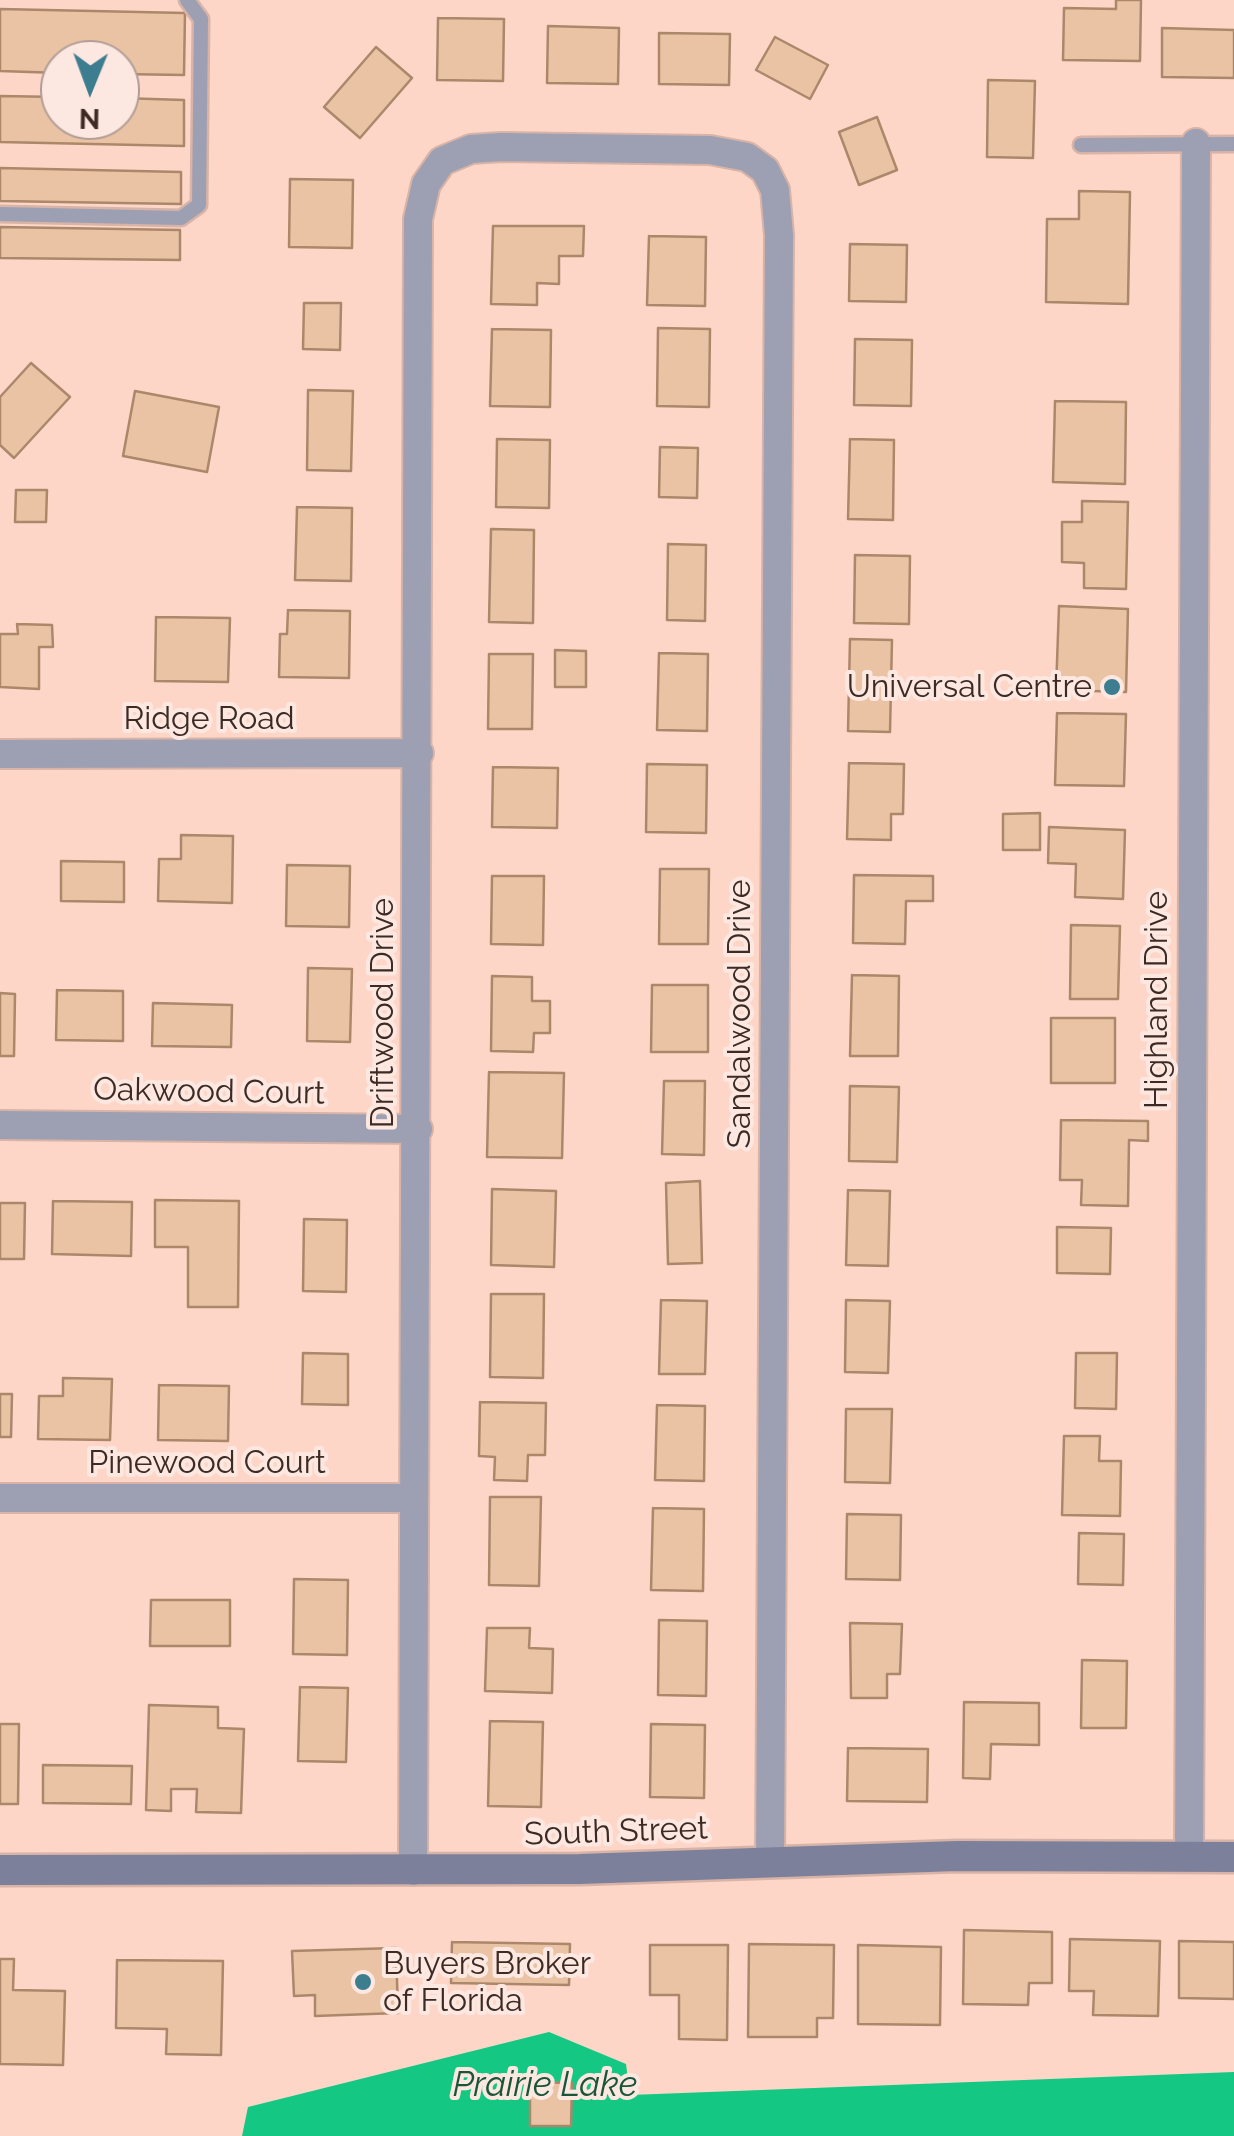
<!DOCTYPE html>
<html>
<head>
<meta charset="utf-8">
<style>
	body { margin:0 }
	#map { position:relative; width:1234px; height:2136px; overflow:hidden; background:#fed6c8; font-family:Raleway,sans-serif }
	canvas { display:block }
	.north { position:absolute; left:40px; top:40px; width:100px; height:100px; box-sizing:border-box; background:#fde8e1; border:2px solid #b09c95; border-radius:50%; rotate:181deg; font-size:28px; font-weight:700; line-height:40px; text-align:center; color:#3c2a23 }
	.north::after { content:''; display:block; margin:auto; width:35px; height:45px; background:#3c7d90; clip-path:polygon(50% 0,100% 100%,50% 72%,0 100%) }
</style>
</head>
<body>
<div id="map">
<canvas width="1234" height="2136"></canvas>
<div class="north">N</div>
</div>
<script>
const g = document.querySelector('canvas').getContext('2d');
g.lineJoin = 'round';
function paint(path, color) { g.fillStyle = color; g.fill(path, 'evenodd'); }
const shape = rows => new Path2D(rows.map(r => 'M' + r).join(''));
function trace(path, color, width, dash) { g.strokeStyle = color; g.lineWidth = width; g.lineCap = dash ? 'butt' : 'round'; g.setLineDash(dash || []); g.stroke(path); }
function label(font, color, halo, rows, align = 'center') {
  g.font = font + ' Raleway,sans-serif'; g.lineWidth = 8; g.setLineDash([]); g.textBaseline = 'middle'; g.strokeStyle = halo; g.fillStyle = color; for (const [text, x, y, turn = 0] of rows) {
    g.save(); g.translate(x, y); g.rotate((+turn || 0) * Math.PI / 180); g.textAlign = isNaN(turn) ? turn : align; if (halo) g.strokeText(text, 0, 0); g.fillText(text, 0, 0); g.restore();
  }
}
paint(shape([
	[549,2032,626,2064,630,2095,1234,2072,1234,2136,242,2136,248,2107]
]), '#14c783');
const building = shape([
	[1116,0,1141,0,1140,61,1063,60,1064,8,1116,9,1116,0],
	[0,9,185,13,184,75,120,74,120,60,60,60,60,73,0,71,0,9],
	[438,18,504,19,503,81,437,80,438,18],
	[548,26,619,28,618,84,547,83,548,26],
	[1162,28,1234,30,1234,78,1162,77,1162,28],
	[659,33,730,34,729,85,659,84,659,33],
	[775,37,828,65,810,99,756,70,775,37],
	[376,47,412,78,360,138,324,107,376,47],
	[988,80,1035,81,1033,158,987,157,988,80],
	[0,96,60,97,60,120,120,120,120,98,184,100,184,146,0,142,0,96],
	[877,117,897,170,859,185,839,132,877,117],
	[0,168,181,172,181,204,0,201,0,168],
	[290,179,353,180,352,248,289,247,290,179],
	[1079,191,1130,192,1128,304,1046,302,1047,219,1079,219,1079,191],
	[493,226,584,226,583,256,559,256,559,284,537,283,537,305,491,304,493,226],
	[0,227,180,230,180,260,0,258,0,227],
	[649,236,706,237,705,306,647,305,649,236],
	[850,244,907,245,906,302,849,301,850,244],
	[304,303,341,303,340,350,303,349,304,303],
	[658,328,710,329,709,407,657,406,658,328],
	[492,329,551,330,550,407,490,406,492,329],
	[855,339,912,340,911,406,854,405,855,339],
	[31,363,70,397,14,458,0,445,0,397,31,363],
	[308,390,353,391,351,471,307,470,308,390],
	[135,391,219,407,207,472,123,456,135,391],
	[1055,401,1126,402,1125,484,1053,482,1055,401],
	[497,439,550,440,549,508,496,507,497,439],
	[850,439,894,440,893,520,848,519,850,439],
	[660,447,698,448,697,498,659,497,660,447],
	[16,490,47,490,46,522,15,522,16,490],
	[1082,501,1128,502,1126,589,1084,588,1084,563,1062,562,1062,522,1082,522,1082,501],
	[297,507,352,508,351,581,295,580,297,507],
	[491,529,534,530,533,623,489,622,491,529],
	[668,544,706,545,705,621,667,620,668,544],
	[855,555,910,556,909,624,854,623,855,555],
	[1059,606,1128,609,1126,692,1056,690,1059,606],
	[288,610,350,611,349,678,279,677,280,634,287,634,288,610],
	[156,617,230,618,228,682,155,681,156,617],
	[17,624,52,625,53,647,39,647,39,689,0,687,0,634,18,634,17,624],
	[850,639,892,640,890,732,848,731,850,639],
	[555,650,586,651,586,687,555,687,555,650],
	[659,653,708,654,707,731,657,730,659,653],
	[489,654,533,654,532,729,488,729,489,654],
	[1057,713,1126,714,1124,786,1055,785,1057,713],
	[849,763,904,764,903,814,891,814,891,840,847,839,849,763],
	[647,764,707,765,706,833,646,832,647,764],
	[493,767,558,768,557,828,492,827,493,767],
	[1040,813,1040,850,1003,850,1003,814,1040,813],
	[1049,827,1125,830,1123,899,1075,897,1076,864,1048,863,1049,827],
	[181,835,233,836,232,903,158,901,159,859,181,859,181,835],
	[61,861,124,862,124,902,61,901,61,861],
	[287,865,350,866,349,927,286,926,287,865],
	[660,869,709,869,708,944,659,944,660,869],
	[854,875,933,876,933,901,906,901,905,944,853,943,854,875],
	[492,876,544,876,543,945,491,944,492,876],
	[1071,925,1120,926,1118,999,1070,999,1071,925],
	[308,968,352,969,350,1042,307,1041,308,968],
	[852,975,899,976,898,1056,850,1056,852,975],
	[492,976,532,977,532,1001,550,1001,550,1033,534,1033,533,1052,491,1051,492,976],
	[652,985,708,985,708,1052,651,1052,652,985],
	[57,990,123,991,123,1041,56,1040,57,990],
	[0,993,15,994,14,1056,0,1056,0,993],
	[153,1003,232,1005,231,1047,152,1046,153,1003],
	[1051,1018,1115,1018,1115,1083,1051,1083,1051,1018],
	[489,1072,564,1073,562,1158,487,1157,489,1072],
	[664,1081,705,1081,704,1155,662,1154,664,1081],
	[850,1086,899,1087,897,1162,849,1161,850,1086],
	[1061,1120,1148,1121,1148,1141,1129,1140,1128,1206,1081,1205,1082,1180,1060,1180,1061,1120],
	[700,1181,702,1263,668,1264,666,1183,700,1181],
	[492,1189,556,1191,554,1267,491,1265,492,1189],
	[848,1190,890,1191,888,1266,846,1265,848,1190],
	[155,1200,239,1201,238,1307,188,1307,188,1247,155,1247,155,1200],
	[53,1201,132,1202,131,1256,52,1254,53,1201],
	[0,1203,25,1203,24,1259,0,1259,0,1203],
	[304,1219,347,1220,346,1292,303,1291,304,1219],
	[1057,1227,1111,1228,1110,1274,1057,1273,1057,1227],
	[491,1294,544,1294,543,1378,490,1377,491,1294],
	[661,1300,707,1301,705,1374,659,1374,661,1300],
	[846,1300,890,1301,888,1373,845,1372,846,1300],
	[303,1353,348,1354,348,1405,302,1404,303,1353],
	[1076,1353,1117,1353,1116,1409,1075,1408,1076,1353],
	[63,1378,112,1379,110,1440,38,1439,39,1396,63,1396,63,1378],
	[159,1385,229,1386,228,1441,158,1440,159,1385],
	[0,1394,12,1394,11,1437,0,1437,0,1394],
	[480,1402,546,1403,545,1455,528,1455,527,1481,494,1480,495,1457,479,1456,480,1402],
	[657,1405,705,1406,704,1481,655,1480,657,1405],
	[846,1409,892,1409,890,1483,845,1482,846,1409],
	[1064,1436,1100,1436,1099,1461,1121,1461,1120,1516,1062,1515,1064,1436],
	[490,1497,541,1497,539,1586,489,1585,490,1497],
	[653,1508,704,1509,703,1591,651,1590,653,1508],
	[847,1514,901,1515,900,1580,846,1579,847,1514],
	[1079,1533,1124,1534,1123,1585,1078,1584,1079,1533],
	[294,1579,348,1580,347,1655,293,1654,294,1579],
	[151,1600,230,1600,230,1646,150,1646,151,1600],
	[659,1620,707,1621,706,1696,658,1695,659,1620],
	[850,1623,902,1624,900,1674,887,1674,887,1698,851,1698,850,1623],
	[487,1628,530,1628,529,1648,553,1649,552,1693,485,1691,487,1628],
	[1082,1660,1127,1661,1126,1728,1081,1728,1082,1660],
	[300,1687,348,1688,346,1762,298,1761,300,1687],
	[964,1702,1039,1703,1039,1745,991,1744,990,1779,963,1778,964,1702],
	[149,1705,218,1707,218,1728,244,1729,241,1813,196,1812,197,1789,171,1789,171,1811,146,1810,149,1705],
	[490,1721,543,1722,541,1807,488,1806,490,1721],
	[0,1724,19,1724,18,1804,0,1804,0,1724],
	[651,1724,705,1725,704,1798,650,1797,651,1724],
	[848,1748,928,1749,927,1802,847,1801,848,1748],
	[43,1765,132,1766,131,1804,43,1803,43,1765],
	[964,1930,1052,1932,1052,1983,1029,1983,1028,2005,963,2004,964,1930],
	[1070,1939,1160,1941,1158,2016,1093,2015,1094,1991,1069,1991,1070,1939],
	[1179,1941,1234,1942,1234,1999,1179,1998,1179,1941],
	[452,1942,570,1944,569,1985,451,1983,452,1942],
	[749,1944,834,1945,833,2018,817,2018,817,2037,748,2037,749,1944],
	[650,1945,728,1945,727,2040,679,2039,679,1995,650,1995,650,1945],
	[858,1945,941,1947,940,2025,858,2024,858,1945],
	[396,1948,398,2013,315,2016,315,1995,294,1996,292,1951,396,1948],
	[0,1959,14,1959,13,1990,65,1991,63,2065,0,2064,0,1959],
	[117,1960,223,1961,221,2055,166,2054,167,2029,116,2028,117,1960],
	[530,2082,572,2083,571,2126,530,2126,530,2082]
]);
paint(building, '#eac3a5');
trace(building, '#ac876a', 2.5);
const lane = shape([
	[1081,145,1234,144],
	[0,214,181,218,199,205,201,19,187,0]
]);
const street = shape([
	[0,754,419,753],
	[0,1125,418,1129],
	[0,1498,413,1498],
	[1189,1857,1196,143],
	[413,1871,418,219,426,184,442,161,471,149,501,147,710,150,747,157,765,170,775,190,779,235,770,1862]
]);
const secondary = shape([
	[0,1870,580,1869,957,1856,1234,1857]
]);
trace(lane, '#d7b4a7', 19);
trace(street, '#d7b4a7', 32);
trace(secondary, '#d7b4a7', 35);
trace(lane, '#9d9fb2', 14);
trace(street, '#9d9fb2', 28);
trace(secondary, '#7d809b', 30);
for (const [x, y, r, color] of [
	[1112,687,10,"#3c7d90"],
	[363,1982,10,"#3c7d90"]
]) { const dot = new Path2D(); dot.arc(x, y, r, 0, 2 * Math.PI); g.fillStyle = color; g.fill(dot); trace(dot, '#fde8e1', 4); }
label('32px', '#3c2a23', '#fde8e1', [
	["Universal Centre",1092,687],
	["Buyers Broker",383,1964,"left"],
	["of Florida",383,2001,"left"]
], 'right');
label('32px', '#3c2a23', '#fde8e1', [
	["Ridge Road",209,719],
	["Highland Drive",1157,1000,-90],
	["Driftwood Drive",383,1013,-90],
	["Sandalwood Drive",740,1014,-90],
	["Oakwood Court",209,1092,1],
	["Pinewood Court",207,1463],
	["South Street",616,1832,-2]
]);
label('italic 35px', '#19553a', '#fde8e1', [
	["Prairie Lake",545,2085]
]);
</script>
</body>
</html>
